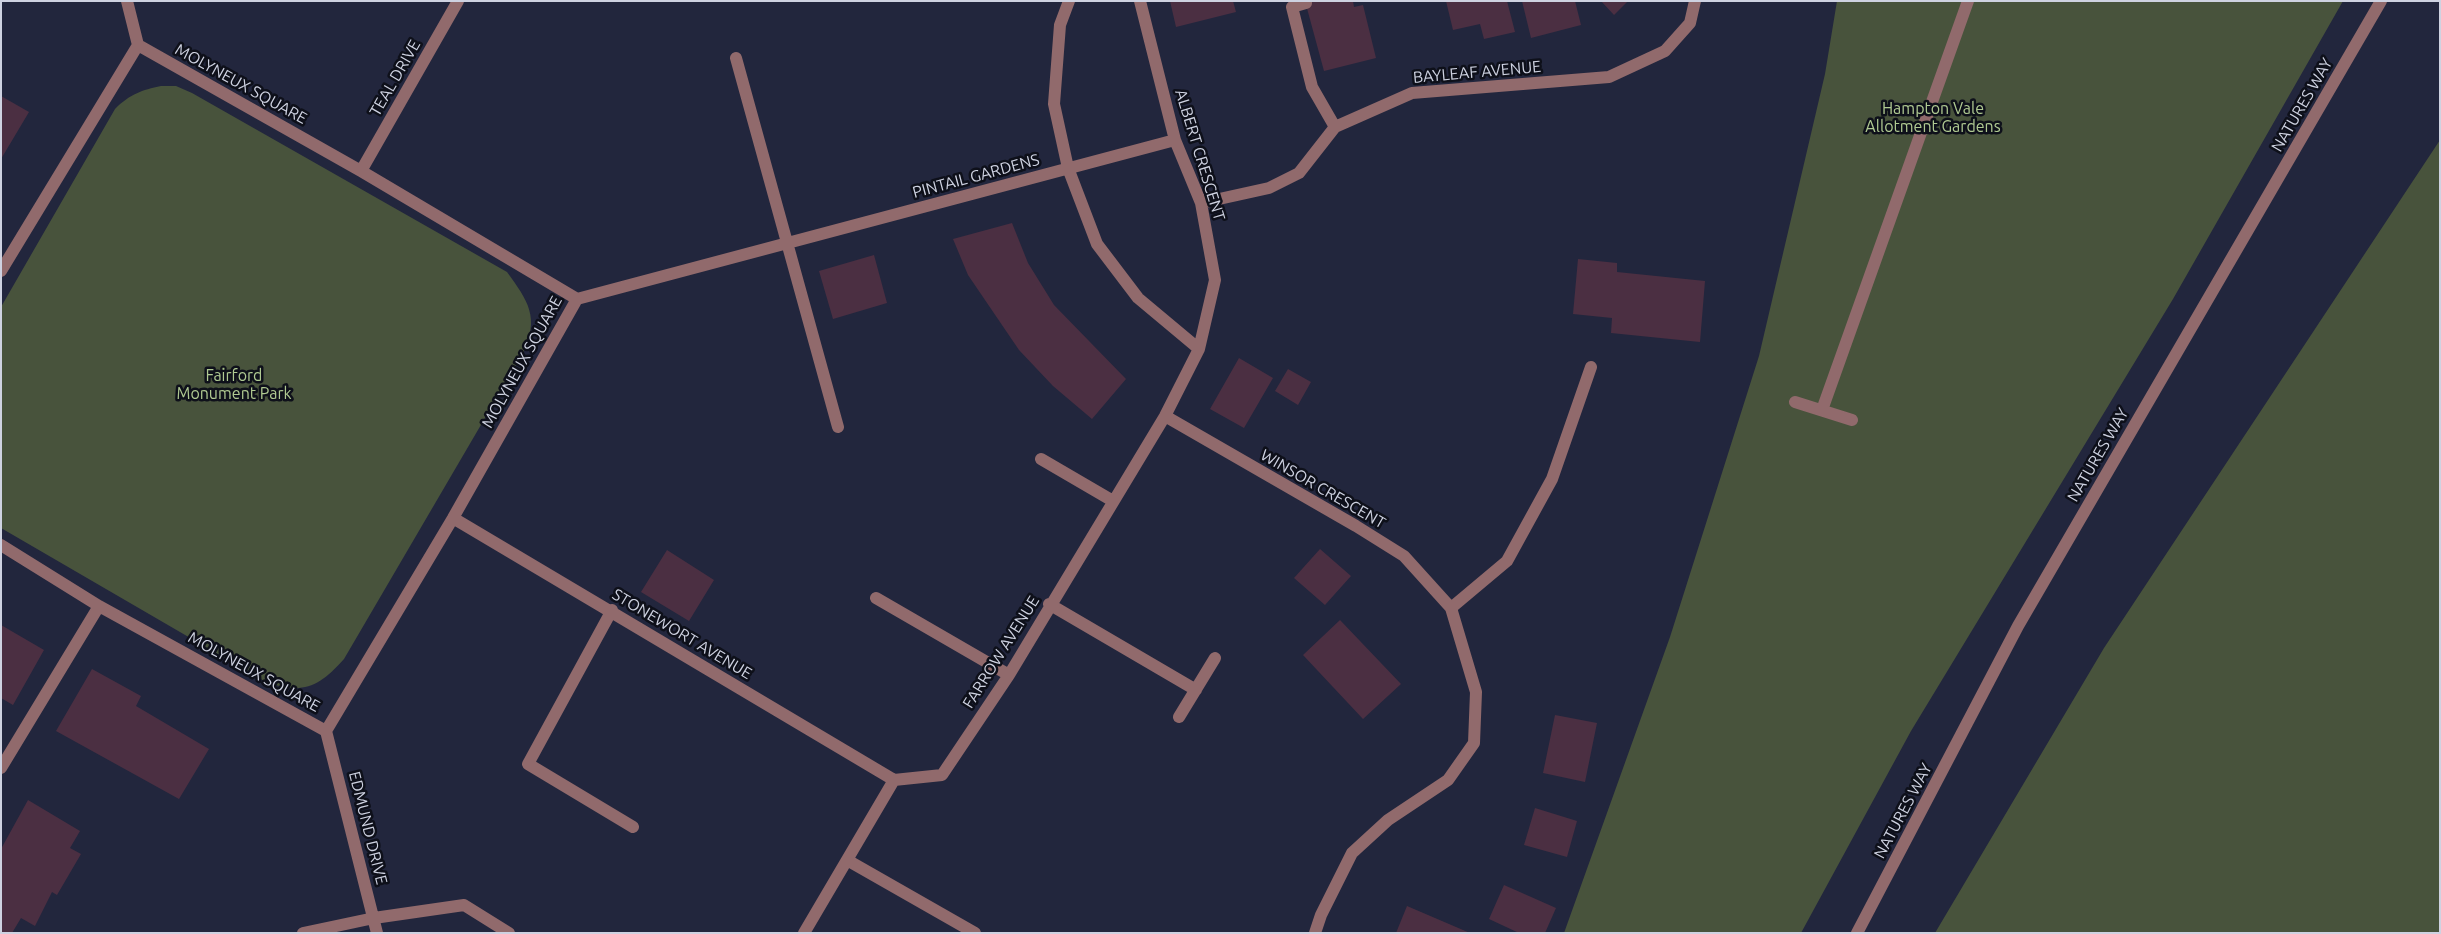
<!DOCTYPE html>
<html>
<head>
<meta charset="utf-8">
<style>
	body { margin:0 }
	#map { position:relative; width:2441px; height:934px; overflow:hidden; background:#22263d; font-family:Ubuntu,sans-serif }
	canvas { display:block }
	.frame { position:absolute; inset:0; border:2px solid #ced2e1; pointer-events:none }
</style>
</head>
<body>
<div id="map">
<canvas width="2441" height="934"></canvas>
<div class="frame"></div>
</div>
<script>
const g = document.querySelector('canvas').getContext('2d');
g.lineJoin = 'round';
function fill(path, color) {
  g.fillStyle = color;
  g.fill(path, 'evenodd');
}
function strokePath(path, color, width, dash) {
  g.strokeStyle = color;
  g.lineWidth = width;
  g.lineCap = dash ? 'butt' : 'round';
  g.setLineDash(dash || []);
  g.stroke(path);
}
function write(font, color, halo, rows, align = 'center') {
  g.font = font + ' Ubuntu,sans-serif';
  g.lineWidth = 5;
  g.setLineDash([]);
  g.textBaseline = 'middle';
  g.strokeStyle = halo;
  g.fillStyle = color;
  for (const [text, x, y, turn = 0] of rows) {
    g.save();
    g.translate(x, y);
    g.rotate((+turn || 0) * Math.PI / 180);
    g.textAlign = isNaN(turn) ? turn : align;
    if (halo) g.strokeText(text, 0, 0);
    g.fillText(text, 0, 0);
    g.restore();
  }
}
const green = new Path2D(`
	M 1837,1 L 2343,1 L 2173,299 L 1911,731 L 1801,933 L 1564,933 L 1670,637 L 1759,356 L 1825,74 Z
	M 161,86 L 176,86 L 192,93 L 507,272 C 528,301 540,317 523,353 L 344,659 C 319,687 303,695 266,682 L 1,528 L 1,307 L 115,109 C 130,94 142,90 161,86 Z
	M 2440,140 L 2440,933 L 1935,933 L 2104,648 Z`);
const building = new Path2D(`
	M 1170,1 L 1233,1 L 1236,12 L 1176,27 Z
	M 1305,1 L 1353,1 L 1354,7 L 1363,5 L 1376,58 L 1324,71 Z
	M 1446,1 L 1507,1 L 1515,32 L 1484,39 L 1480,24 L 1453,30 Z
	M 1522,1 L 1575,1 L 1581,25 L 1531,38 Z
	M 1601,1 L 1628,1 L 1614,15 Z
	M 1,96 L 29,112 L 1,159 Z
	M 1012,223 L 1028,263 L 1054,305 L 1126,379 L 1092,419 L 1053,386 L 1019,350 L 968,275 L 953,239 Z
	M 874,255 L 887,303 L 833,319 L 819,271 Z
	M 1578,259 L 1617,263 L 1617,272 L 1705,281 L 1700,342 L 1611,333 L 1612,318 L 1573,314 Z
	M 1239,358 L 1273,378 L 1244,428 L 1210,409 Z
	M 1288,369 L 1311,382 L 1298,405 L 1275,391 Z
	M 1320,549 L 1351,576 L 1325,605 L 1294,578 Z
	M 667,550 L 714,580 L 689,621 L 641,592 Z
	M 1340,620 L 1401,684 L 1363,719 L 1303,655 Z
	M 1,625 L 44,650 L 13,705 L 1,698 Z
	M 92,669 L 141,696 L 136,706 L 209,749 L 179,799 L 56,731 Z
	M 1555,715 L 1597,723 L 1585,782 L 1543,773 Z
	M 28,800 L 80,831 L 70,848 L 81,854 L 57,895 L 52,892 L 35,926 L 21,918 L 12,933 L 1,933 L 1,849 Z
	M 1535,808 L 1577,821 L 1567,857 L 1524,845 Z
	M 1504,885 L 1556,908 L 1545,933 L 1519,933 L 1489,919 Z
	M 1407,906 L 1470,933 L 1396,933 Z`);
const minor = new Path2D(`
	M 127,1 L 138,45
	M 1069,1 L 1060,25 L 1054,104 L 1068,168 L 1097,244 L 1138,298 L 1199,349
	M 1306,3 L 1292,7 L 1312,87 L 1335,127
	M 736,58 L 838,427
	M 361,171 L 458,1
	M 1201,203 L 1269,188 L 1299,173 L 1335,127 L 1412,93 L 1609,77 L 1665,51 L 1690,23 L 1695,1
	M 1,271 L 138,45 L 361,171 L 577,299 L 453,518 L 326,731 L 99,606 L 1,545
	M 577,299 L 1175,140
	M 1795,402 L 1852,420
	M 1822,410 L 1968,1
	M 1165,416 L 1356,526 L 1404,556 L 1451,608 L 1476,692 L 1474,743 L 1448,780 L 1388,820 L 1352,853 L 1321,915 L 1315,933
	M 1041,459 L 1113,501
	M 453,518 L 894,780
	M 876,598 L 1009,675
	M 1049,604 L 1196,690
	M 1451,608 L 1507,561 L 1552,479 L 1591,367
	M 612,610 L 528,764 L 633,827
	M 1179,717 L 1215,658
	M 326,731 L 377,933
	M 1,768 L 99,606
	M 847,860 L 975,933
	M 303,933 L 374,918 L 464,905 L 509,933
	M 804,933 L 894,780 L 942,775 L 1009,675 L 1165,416 L 1199,349 L 1215,280 L 1201,203 L 1175,140 L 1140,1
	M 1857,933 L 2018,626 L 2381,1`);
const streetNames = [
	["BAYLEAF AVENUE",1477,72,-5],
	["TEAL DRIVE",395,78,-60],
	["MOLYNEUX SQUARE",241,84,29],
	["NATURES WAY",2302,105,-60],
	["ALBERT CRESCENT",1200,155,73],
	["PINTAIL GARDENS",976,176,-15],
	["MOLYNEUX SQUARE",522,362,-61],
	["NATURES WAY",2098,455,-60],
	["WINSOR CRESCENT",1323,489,30],
	["STONEWORT AVENUE",682,634,31],
	["FARROW AVENUE",1001,652,-58],
	["MOLYNEUX SQUARE",254,672,29],
	["NATURES WAY",1903,811,-62],
	["EDMUND DRIVE",368,828,76]
];
const parkNames = [
	["Hampton Vale",1933,109],
	["Allotment Gardens",1933,127],
	["Fairford",234,376],
	["Monument Park",234,394]
];
fill(green, '#48533c');
fill(building, '#4b2f42');
strokePath(minor, '#916a6c', 12);
write('16px', '#ced2e1', '#0e101a', streetNames);
write('16px', '#b0ca92', '#0e101a', parkNames);
</script>
</body>
</html>
